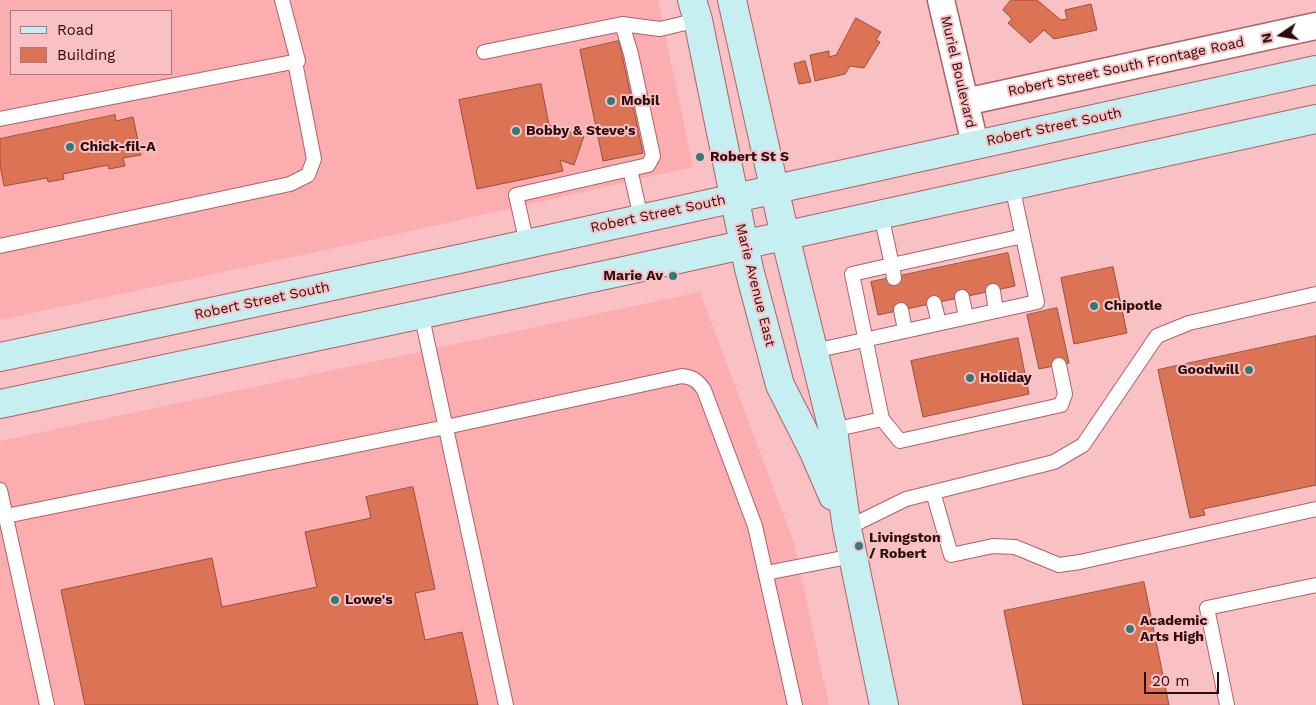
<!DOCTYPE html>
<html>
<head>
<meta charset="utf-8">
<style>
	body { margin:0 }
	#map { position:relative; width:1316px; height:705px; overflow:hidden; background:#f9c1c3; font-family:"Work Sans",sans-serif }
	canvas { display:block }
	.legend { position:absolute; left:10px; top:10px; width:162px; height:65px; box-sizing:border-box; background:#f9c1c3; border:1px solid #a7797b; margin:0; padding:6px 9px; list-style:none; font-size:15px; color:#2c0c0f }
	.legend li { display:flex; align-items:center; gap:10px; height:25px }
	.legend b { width:25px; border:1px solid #a7797b }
	.north { position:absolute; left:1256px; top:10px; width:50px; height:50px; -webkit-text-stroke:4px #f9c1c3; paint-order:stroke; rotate:258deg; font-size:14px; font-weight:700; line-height:20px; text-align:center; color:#2c0c0f }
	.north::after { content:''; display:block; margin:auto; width:18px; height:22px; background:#2c0c0f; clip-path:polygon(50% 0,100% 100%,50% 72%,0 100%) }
	.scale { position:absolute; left:1144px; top:672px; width:75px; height:22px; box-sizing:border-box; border:2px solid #2c0c0f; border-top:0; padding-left:6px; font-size:15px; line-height:18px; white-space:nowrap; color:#2c0c0f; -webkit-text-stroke:4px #f9c1c3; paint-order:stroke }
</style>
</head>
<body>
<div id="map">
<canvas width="1316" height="705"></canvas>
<ul class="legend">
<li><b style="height:6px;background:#c5eff0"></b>Road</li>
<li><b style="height:14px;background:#dc7355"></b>Building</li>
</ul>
<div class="north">N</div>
<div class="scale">20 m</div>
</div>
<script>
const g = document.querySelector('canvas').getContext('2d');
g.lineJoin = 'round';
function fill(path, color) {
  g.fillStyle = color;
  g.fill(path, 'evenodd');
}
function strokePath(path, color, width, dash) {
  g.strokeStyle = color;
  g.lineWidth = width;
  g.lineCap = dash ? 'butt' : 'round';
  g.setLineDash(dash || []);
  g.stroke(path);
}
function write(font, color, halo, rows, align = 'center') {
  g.font = font + ' "Work Sans",sans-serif';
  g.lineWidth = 4;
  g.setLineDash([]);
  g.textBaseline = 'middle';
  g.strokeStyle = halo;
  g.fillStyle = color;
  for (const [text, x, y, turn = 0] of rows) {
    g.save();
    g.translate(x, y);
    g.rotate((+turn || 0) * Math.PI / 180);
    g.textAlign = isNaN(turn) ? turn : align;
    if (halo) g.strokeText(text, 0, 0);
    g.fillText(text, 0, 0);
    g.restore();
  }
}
const built = new Path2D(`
	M 0,0 L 658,0 L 693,167 L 367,241 L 0,320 ZM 11,11 L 171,11 L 171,74 L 11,74 Z
	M 700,292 L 794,543 L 829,705 L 0,705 L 0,441 Z`);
const building = new Path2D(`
	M 1011,0 L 1037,0 L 1061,20 L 1067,19 L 1065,10 L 1091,4 L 1097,30 L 1054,39 L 1044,30 L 1030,43 L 1008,23 L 1012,19 L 1003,10 Z
	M 856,18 L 881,32 L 876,40 L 880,42 L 864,68 L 850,66 L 845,74 L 815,81 L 810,55 L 829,51 L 829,57 L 836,55 Z
	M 619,41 L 643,153 L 603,161 L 580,50 Z
	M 805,61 L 811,82 L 799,84 L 794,64 Z
	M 541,84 L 549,125 L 584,136 L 574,165 L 560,160 L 563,171 L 477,189 L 459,100 Z
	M 115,115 L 116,121 L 133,117 L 141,155 L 123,158 L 125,166 L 109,169 L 108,165 L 63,174 L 64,179 L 48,182 L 47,178 L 4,186 L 0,165 L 0,139 Z
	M 1008,253 L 1015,286 L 878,315 L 871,282 Z
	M 1113,267 L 1127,333 L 1074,344 L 1061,278 Z
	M 1057,308 L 1069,363 L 1039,369 L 1027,315 Z
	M 1316,336 L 1316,485 L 1203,509 L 1205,515 L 1190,518 L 1158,370 Z
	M 1018,338 L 1029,394 L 923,417 L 911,361 Z
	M 413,487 L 435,589 L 415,593 L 425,640 L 462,632 L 478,705 L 85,705 L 61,590 L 212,558 L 222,607 L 317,587 L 305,532 L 371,518 L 366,497 Z
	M 1144,582 L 1169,705 L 1023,705 L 1004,611 Z`);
const lane = new Path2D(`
	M 622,24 L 631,54 L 653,156 L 648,165 L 630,169 L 641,218
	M 484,52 L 622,24 L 660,29 L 698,20
	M 0,119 L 298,61 L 282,0
	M 527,244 L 516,195 L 630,169
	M 0,246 L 290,184 L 308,175 L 314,159 L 295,62
	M 894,278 L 892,265 L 1023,236
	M 993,291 L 996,311
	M 962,297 L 966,317
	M 934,303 L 939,323
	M 901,310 L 905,330
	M 421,313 L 506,705
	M 814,351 L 1037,302 L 1012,186
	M 882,419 L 900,441 L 1061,405 L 1065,394 L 1059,365
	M 833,430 L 882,419 L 852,274 L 892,265 L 881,215
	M 0,490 L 47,705
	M 933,492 L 951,555 L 993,546 L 1015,547 L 1059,565 L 1080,562 L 1316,509
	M 6,516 L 446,427 L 682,376 C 693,377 698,381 704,390 L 755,526 L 795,705
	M 847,528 L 906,499 L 1054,462 L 1083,445 L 1157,336 L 1189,323 L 1316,294
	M 766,573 L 853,556
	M 1227,705 L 1207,608 L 1316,585`);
const street = new Path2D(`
	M 941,0 L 975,144
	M 965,102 L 1316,26`);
const secondary = new Path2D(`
	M 692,0 L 698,20 L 749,269 L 780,385 L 813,450 L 833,496
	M 732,0 L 785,236 L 833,430 L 847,528 L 884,705
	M 0,357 L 459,259 L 1316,70
	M 0,404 L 624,271 L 1316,119`);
const markers = [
	[611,101,5,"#307a7b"],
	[516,131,5,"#307a7b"],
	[70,147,5,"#307a7b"],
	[700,157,5,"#307a7b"],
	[673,276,5,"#307a7b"],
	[1094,306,5,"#307a7b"],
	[1249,370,5,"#307a7b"],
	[970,378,5,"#307a7b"],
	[859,546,5,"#307a7b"],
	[335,600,5,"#307a7b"],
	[1130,629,5,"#307a7b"]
];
const streetNames = [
	["Robert Street South Frontage Road",1126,67,-12],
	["Muriel Boulevard",958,72,77],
	["Robert Street South",1054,127,-12],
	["Robert Street South",658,214,-12],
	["Marie Avenue East",755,285,76],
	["Robert Street South",262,301,-12]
];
const poiNames = [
	["Mobil",621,101],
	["Bobby & Steve's",526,131],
	["Chick-fil-A",80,147],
	["Robert St S",710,157],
	["Marie Av",663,276,"right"],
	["Chipotle",1104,306],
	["Goodwill",1239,370,"right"],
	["Holiday",980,378],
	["Livingston",869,538],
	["/ Robert",869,554],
	["Lowe's",345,600],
	["Academic",1140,621],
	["Arts High",1140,637]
];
fill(built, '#fcadb0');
fill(building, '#dc7355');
strokePath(building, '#9a4f39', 1);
strokePath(lane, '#b25f65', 16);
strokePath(street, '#b25f65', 29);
strokePath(secondary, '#b25f65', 30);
strokePath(lane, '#fff', 14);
strokePath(street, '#fff', 26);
strokePath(secondary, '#c5eff0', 28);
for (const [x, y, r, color] of markers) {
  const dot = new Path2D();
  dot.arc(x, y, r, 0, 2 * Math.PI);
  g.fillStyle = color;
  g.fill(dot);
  strokePath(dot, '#f9c1c3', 2);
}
write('14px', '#2c0c0f', '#f9c1c3', streetNames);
write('bold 14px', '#2c0c0f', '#f9c1c3', poiNames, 'left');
</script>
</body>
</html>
